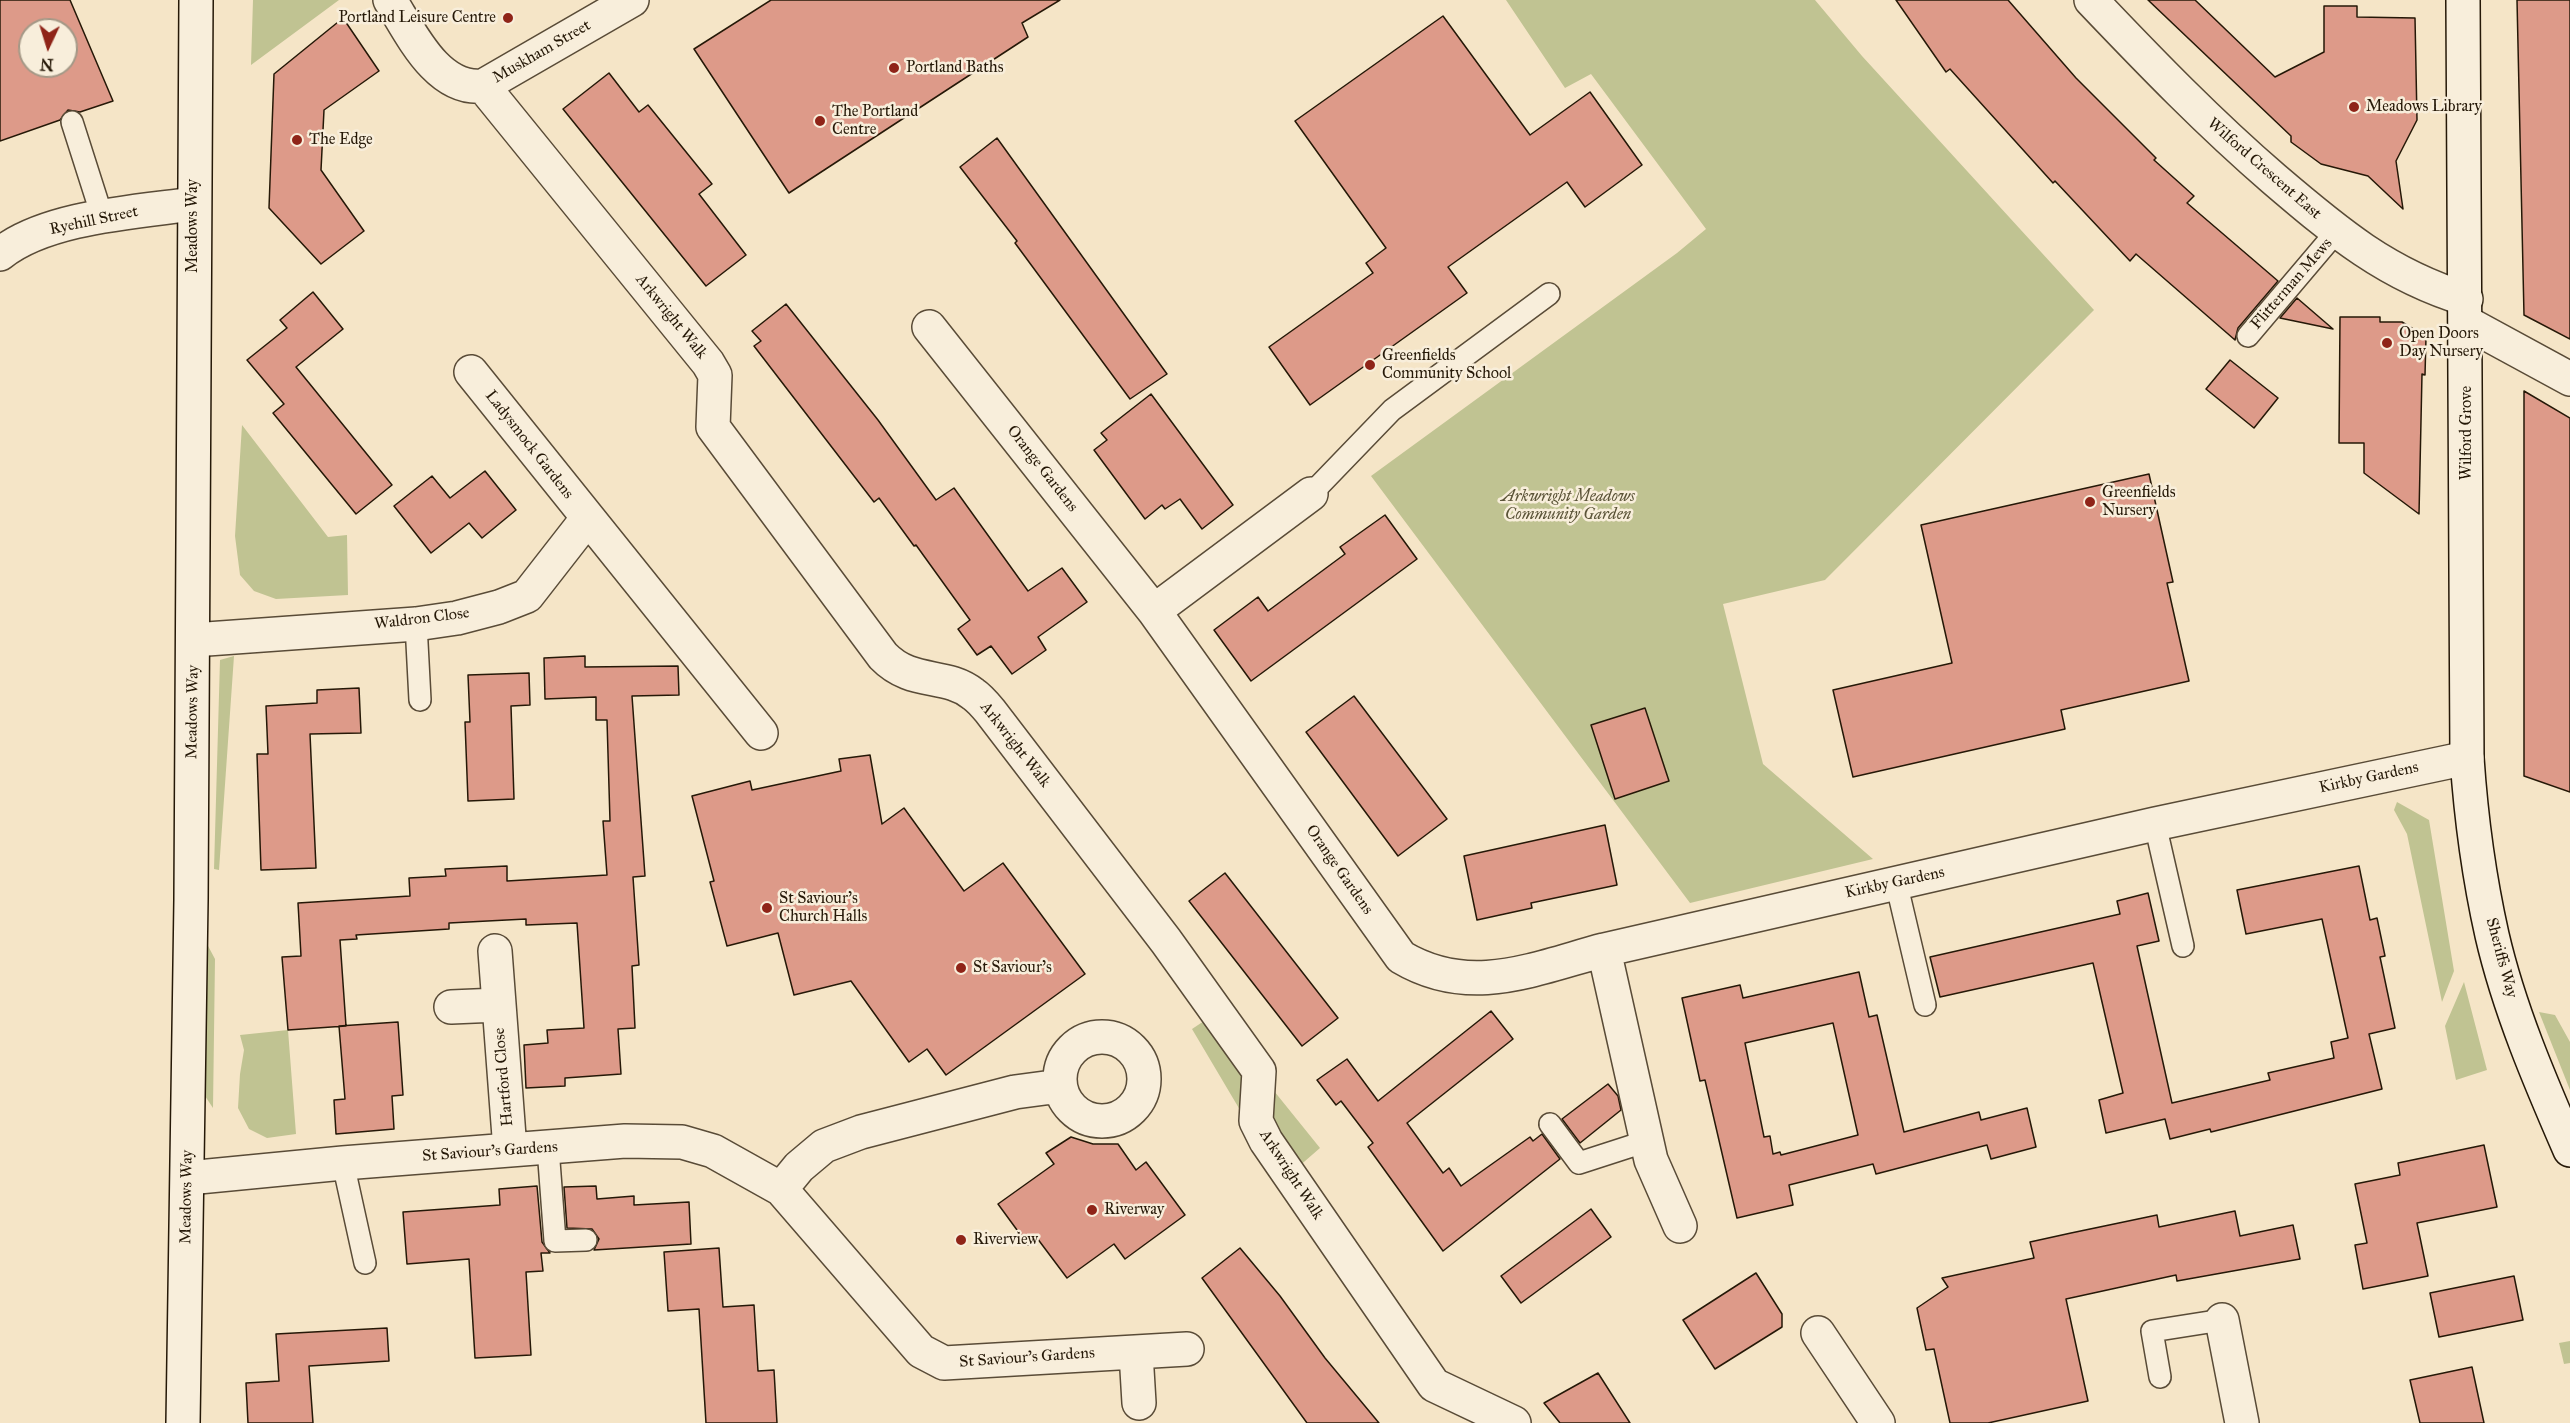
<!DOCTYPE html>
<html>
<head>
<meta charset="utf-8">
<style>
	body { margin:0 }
	#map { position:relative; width:2570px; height:1423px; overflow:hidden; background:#f5e5c7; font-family:"IM FELL Great Primer",serif }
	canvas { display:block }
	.north { position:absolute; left:18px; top:18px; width:60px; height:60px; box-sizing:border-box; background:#f8eedb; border:2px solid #a49886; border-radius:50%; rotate:184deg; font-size:16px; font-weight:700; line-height:24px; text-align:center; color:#251807 }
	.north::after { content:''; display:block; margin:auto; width:21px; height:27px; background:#8f2418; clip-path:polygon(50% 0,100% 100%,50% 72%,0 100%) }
</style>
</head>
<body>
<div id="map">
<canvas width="2570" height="1423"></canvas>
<div class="north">N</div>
</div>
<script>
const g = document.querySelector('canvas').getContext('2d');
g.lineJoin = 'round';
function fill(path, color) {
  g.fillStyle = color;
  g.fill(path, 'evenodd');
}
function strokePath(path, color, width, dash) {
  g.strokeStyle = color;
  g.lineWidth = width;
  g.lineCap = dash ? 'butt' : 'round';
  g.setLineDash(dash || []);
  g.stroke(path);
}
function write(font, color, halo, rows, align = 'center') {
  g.font = font + ' "IM FELL Great Primer",serif';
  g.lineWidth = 5;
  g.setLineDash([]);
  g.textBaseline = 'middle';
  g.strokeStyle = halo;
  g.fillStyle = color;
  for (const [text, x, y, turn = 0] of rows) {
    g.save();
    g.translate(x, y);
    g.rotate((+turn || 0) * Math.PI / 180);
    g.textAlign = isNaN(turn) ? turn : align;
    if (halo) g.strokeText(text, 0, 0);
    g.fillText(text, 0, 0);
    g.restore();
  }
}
const green = new Path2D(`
	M 253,0 L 339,0 L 251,65 Z
	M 1506,0 L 1815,0 L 1862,56 L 2094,310 L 1825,580 L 1723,604 L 1763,764 L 1873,859 L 1690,903 L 1371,476 L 1677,253 L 1706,229 L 1591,74 L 1565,88 Z
	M 242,425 L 328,537 L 347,535 L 348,595 L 276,599 L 254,591 L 240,575 L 235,536 Z
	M 234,656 L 219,870 L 214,869 L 220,660 Z
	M 2397,802 L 2429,820 L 2454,971 L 2442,1002 L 2407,834 L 2394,810 Z
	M 199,929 L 215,959 L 213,1108 L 195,1081 Z
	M 2464,982 L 2487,1070 L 2456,1080 L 2445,1026 Z
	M 2539,1012 L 2555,1015 L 2570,1042 L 2570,1090 Z
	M 1207,1019 L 1246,1074 L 1240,1110 L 1192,1029 Z
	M 288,1030 L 296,1134 L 267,1138 L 249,1129 L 238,1108 L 240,1074 L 244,1050 L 240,1035 Z
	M 1270,1086 L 1320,1148 L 1297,1168 L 1264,1116 Z
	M 2570,1341 L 2570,1363 L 2564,1364 L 2559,1343 Z`);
const building = new Path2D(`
	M 0,0 L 70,0 L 113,101 L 80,112 L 68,110 L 60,120 L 0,141 ZM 30,30 L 66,30 L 66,66 L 30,66 Z
	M 771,0 L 1060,0 L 1022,23 L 1028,37 L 789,193 L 694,49 Z
	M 1896,0 L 2008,0 L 2076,78 L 2156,158 L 2154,160 L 2194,196 L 2187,203 L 2278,281 L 2238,328 L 2235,340 L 2136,254 L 2130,261 L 2055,181 L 2053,183 L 1950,69 L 1946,72 Z
	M 2148,0 L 2195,0 L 2275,77 L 2324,52 L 2324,6 L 2357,6 L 2357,17 L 2415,18 L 2417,120 L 2396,161 L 2403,209 L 2368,176 L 2321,164 L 2291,142 L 2291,136 Z
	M 2517,0 L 2570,0 L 2570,339 L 2524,315 Z
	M 1443,16 L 1530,135 L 1590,92 L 1642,165 L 1585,207 L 1567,182 L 1448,267 L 1467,293 L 1310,405 L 1269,347 L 1373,273 L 1366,263 L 1386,248 L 1295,121 Z
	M 343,18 L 379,71 L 324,110 L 321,170 L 364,231 L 321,264 L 269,208 L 274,74 Z
	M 609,73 L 639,112 L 648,105 L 712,184 L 699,194 L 746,255 L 706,286 L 563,109 Z
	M 997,138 L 1167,374 L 1130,399 L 1015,243 L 1017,241 L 960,167 Z
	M 313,292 L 343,329 L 296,367 L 392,485 L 356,514 L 273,413 L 284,404 L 247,360 L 287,328 L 280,320 Z
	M 2297,298 L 2333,329 L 2280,318 Z
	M 786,304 L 878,420 L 936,500 L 954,488 L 1028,591 L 1062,568 L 1087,602 L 1038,637 L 1046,650 L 1012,674 L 991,646 L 977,655 L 958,629 L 970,620 L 916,545 L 914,546 L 879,498 L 874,502 L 754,346 L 761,341 L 752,331 Z
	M 2340,317 L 2380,317 L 2380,322 L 2402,322 L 2426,337 L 2425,375 L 2422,374 L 2419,514 L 2364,473 L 2364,443 L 2339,443 Z
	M 2230,360 L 2278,398 L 2254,428 L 2206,389 Z
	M 2524,391 L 2570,418 L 2570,792 L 2524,776 Z
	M 1151,394 L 1233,505 L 1202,529 L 1180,499 L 1165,509 L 1162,505 L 1145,519 L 1094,450 L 1107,440 L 1101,433 Z
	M 485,471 L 516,510 L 482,538 L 469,523 L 431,553 L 394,506 L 432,476 L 450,498 Z
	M 2149,474 L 2173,582 L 2167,583 L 2189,681 L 2061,710 L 2065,729 L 1853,777 L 1833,690 L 1952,663 L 1921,525 Z
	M 1385,515 L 1417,559 L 1251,681 L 1214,630 L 1258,597 L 1268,611 L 1345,554 L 1340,547 Z
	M 585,656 L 585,667 L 678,666 L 679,695 L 632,696 L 645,876 L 633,877 L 639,965 L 632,966 L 635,1028 L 618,1029 L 621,1074 L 565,1078 L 565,1086 L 526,1088 L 524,1045 L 548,1043 L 547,1030 L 584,1028 L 577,923 L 526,925 L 526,919 L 449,923 L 449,929 L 356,935 L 357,939 L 340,940 L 346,1026 L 288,1030 L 282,957 L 301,956 L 298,903 L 410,896 L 409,878 L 446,876 L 445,869 L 507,866 L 507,881 L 607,875 L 603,821 L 610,821 L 607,720 L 596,720 L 596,697 L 545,699 L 544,658 Z
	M 529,673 L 530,705 L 511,706 L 514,799 L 468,801 L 465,722 L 470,722 L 468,675 Z
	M 359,688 L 361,733 L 310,734 L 316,868 L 261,870 L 257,754 L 268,754 L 266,706 L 317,703 L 317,690 Z
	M 1354,696 L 1447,819 L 1398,856 L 1306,732 Z
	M 1645,708 L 1669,781 L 1615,799 L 1591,725 Z
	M 870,755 L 882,824 L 904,808 L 964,891 L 1003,863 L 1085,974 L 946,1075 L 927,1049 L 909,1062 L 851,981 L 794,995 L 778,933 L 727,946 L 710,882 L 714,881 L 692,796 L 750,781 L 752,790 L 841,771 L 839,759 Z
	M 1605,825 L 1617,885 L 1531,903 L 1532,908 L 1477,920 L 1464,856 Z
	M 2359,866 L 2370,920 L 2377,918 L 2385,956 L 2380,957 L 2395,1028 L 2369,1034 L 2382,1089 L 2211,1132 L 2210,1129 L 2170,1139 L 2165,1119 L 2106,1133 L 2099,1100 L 2123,1093 L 2093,963 L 1940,997 L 1930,957 L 2120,914 L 2117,901 L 2148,893 L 2159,941 L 2137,946 L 2172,1103 L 2270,1080 L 2268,1073 L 2334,1058 L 2331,1042 L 2348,1038 L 2322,919 L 2246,934 L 2237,890 Z
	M 1225,873 L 1338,1018 L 1302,1046 L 1189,901 Z
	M 1859,972 L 1869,1017 L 1877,1015 L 1904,1132 L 1979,1112 L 1981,1120 L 2027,1108 L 2036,1147 L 1991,1159 L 1987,1145 L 1876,1174 L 1873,1164 L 1789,1185 L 1793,1205 L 1737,1218 L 1705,1080 L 1700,1081 L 1682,998 L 1740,985 L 1743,998 ZM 1833,1023 L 1858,1135 L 1781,1155 L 1780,1152 L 1773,1154 L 1770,1136 L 1764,1137 L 1745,1043 Z
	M 1491,1011 L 1513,1039 L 1407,1123 L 1443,1173 L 1449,1168 L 1461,1186 L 1530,1137 L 1533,1141 L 1542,1134 L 1560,1159 L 1443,1251 L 1368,1147 L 1373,1143 L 1341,1101 L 1336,1105 L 1317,1080 L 1347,1059 L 1378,1101 Z
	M 398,1022 L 403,1095 L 392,1096 L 394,1129 L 336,1134 L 334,1100 L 345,1099 L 339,1026 Z
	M 1608,1084 L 1618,1096 L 1621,1110 L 1580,1143 L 1562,1119 Z
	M 1071,1137 L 1093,1144 L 1118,1144 L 1136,1170 L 1146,1162 L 1185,1215 L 1125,1259 L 1114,1244 L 1067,1278 L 1037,1238 L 1028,1245 L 998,1204 L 1054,1164 L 1046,1153 Z
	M 2484,1145 L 2497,1207 L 2417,1223 L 2428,1276 L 2363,1289 L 2355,1245 L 2367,1243 L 2355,1184 L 2400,1175 L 2398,1163 Z
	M 537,1186 L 542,1242 L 550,1253 L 541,1253 L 543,1271 L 526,1272 L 531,1355 L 475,1358 L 469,1259 L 407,1264 L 403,1212 L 500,1205 L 499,1189 Z
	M 596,1186 L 597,1199 L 634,1196 L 634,1205 L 689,1202 L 691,1244 L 594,1250 L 599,1239 L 592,1229 L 567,1228 L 564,1187 Z
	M 1591,1209 L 1611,1237 L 1521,1303 L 1501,1276 Z
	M 2235,1211 L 2240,1236 L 2293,1225 L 2300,1259 L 2177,1281 L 2176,1275 L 2066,1299 L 2088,1401 L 1988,1423 L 1950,1423 L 1934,1349 L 1926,1350 L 1917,1308 L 1948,1287 L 1942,1278 L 2034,1258 L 2030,1242 L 2071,1233 L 2157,1215 L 2159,1227 Z
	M 719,1248 L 723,1307 L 754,1305 L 758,1371 L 774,1370 L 777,1423 L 706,1423 L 699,1309 L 668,1311 L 664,1252 Z
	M 1240,1248 L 1280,1296 L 1325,1358 L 1379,1423 L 1307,1423 L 1202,1278 Z
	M 1756,1273 L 1782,1314 L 1782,1327 L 1715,1369 L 1683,1320 Z
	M 2514,1276 L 2523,1320 L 2439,1337 L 2430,1293 Z
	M 387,1328 L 389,1361 L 309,1366 L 313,1423 L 248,1423 L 246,1383 L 279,1381 L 276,1334 Z
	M 2472,1367 L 2484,1423 L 2420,1423 L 2410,1380 Z
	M 1598,1373 L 1630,1423 L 1560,1423 L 1544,1403 Z`);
const lane = new Path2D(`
	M 72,122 L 102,216
	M 2248,336 L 2337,231
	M 1311,494 L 1392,410 L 1549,294
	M 416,624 L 420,700
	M 2155,824 L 2183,946
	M 1896,882 L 1925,1005
	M 1550,1124 L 1579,1163 L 1647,1141
	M 548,1148 L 555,1241 L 586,1240
	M 343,1163 L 365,1263
	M 2160,1377 L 2152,1331 L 2222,1320`);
const street = new Path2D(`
	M 390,0 C 411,33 437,91 483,86 L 632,0
	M 2091,0 C 2150,62 2209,123 2274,179 C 2336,232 2387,275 2466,299
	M 483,86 L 708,363 L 715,375 L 713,427 L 883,656 C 912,686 945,672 973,694 C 979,698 985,705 990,711 L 1166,941 L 1259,1071 L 1256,1121 L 1266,1141 L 1434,1385 L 1514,1423
	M 0,254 C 46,217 135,212 193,204
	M 2467,323 L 2570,379
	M 929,327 L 1154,611 L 1401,957 C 1470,998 1533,969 1604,950
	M 471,372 L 761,733
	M 1154,611 L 1311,494
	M 193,640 L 416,624 L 457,618 L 499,607 L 527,596 L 587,519
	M 495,951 L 510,1150
	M 451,1007 L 498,1005
	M1060 1079a42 42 0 1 1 84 0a42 42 0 1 1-84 0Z
	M 188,1178 L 343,1163 L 625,1141 L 682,1142 L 713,1151 L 781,1189 L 799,1167 L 824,1146 L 861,1132 L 1015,1092 L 1060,1086
	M 781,1189 L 921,1351 L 944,1363 L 1187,1349
	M 1680,1226 L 1651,1160 L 1604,950 L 2155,824 L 2467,758
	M 2222,1320 L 2242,1423
	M 1818,1333 L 1878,1423
	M 1136,1353 L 1139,1403`);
const secondary = new Path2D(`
	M 2463,0 L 2467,758 C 2471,817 2479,877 2492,935 C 2509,1009 2540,1081 2570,1150
	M 183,1423 L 191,900 L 196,0`);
const markers = [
	[508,18,6,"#8f2418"],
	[894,68,6,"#8f2418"],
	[2354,107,6,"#8f2418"],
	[820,121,6,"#8f2418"],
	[297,140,6,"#8f2418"],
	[2387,343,6,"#8f2418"],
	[1370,365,6,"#8f2418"],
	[2090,502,6,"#8f2418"],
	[767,908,6,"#8f2418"],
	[961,968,6,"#8f2418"],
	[1092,1210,6,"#8f2418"],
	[961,1240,6,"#8f2418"]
];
const poiNames = [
	["Portland Leisure Centre",496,18,"right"],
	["Portland Baths",906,68],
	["Meadows Library",2366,107],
	["The Portland",832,112],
	["Centre",832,130],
	["The Edge",309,140],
	["Open Doors",2399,334],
	["Day Nursery",2399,352],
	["Greenfields",1382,356],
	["Community School",1382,374],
	["Greenfields",2102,493],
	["Nursery",2102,511],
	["St Saviour's",779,899],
	["Church Halls",779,917],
	["St Saviour's",973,968],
	["Riverway",1104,1210],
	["Riverview",973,1240]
];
const streetNames = [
	["Muskham Street",542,52,-30],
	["Wilford Crescent East",2264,169,41],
	["Ryehill Street",94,221,-12],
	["Meadows Way",193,226,-90],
	["Flitterman Mews",2292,284,-49],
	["Arkwright Walk",671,317,51],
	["Wilford Grove",2467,433,-90],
	["Ladysmock Gardens",529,445,52],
	["Orange Gardens",1042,469,52],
	["Waldron Close",422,619,-7],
	["Meadows Way",193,712,-89],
	["Arkwright Walk",1015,745,52],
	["Kirkby Gardens",2369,778,-12],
	["Orange Gardens",1339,870,55],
	["Kirkby Gardens",1895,883,-12],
	["Sheriffs Way",2501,958,75],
	["Hartford Close",504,1077,-95],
	["St Saviour's Gardens",490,1152,-4],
	["Arkwright Walk",1291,1175,57],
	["Meadows Way",187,1197,-89],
	["St Saviour's Gardens",1027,1358,-4]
];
const parkNames = [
	["Arkwright Meadows",1568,497],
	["Community Garden",1568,515]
];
fill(green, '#c0c392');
fill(building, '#dd9a89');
strokePath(building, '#251807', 1.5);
strokePath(lane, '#594b37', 24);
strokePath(street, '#594b37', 36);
strokePath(secondary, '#251807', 36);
strokePath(lane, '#f8eedb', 21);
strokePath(street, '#f8eedb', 33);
strokePath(secondary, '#f8eedb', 33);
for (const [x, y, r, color] of markers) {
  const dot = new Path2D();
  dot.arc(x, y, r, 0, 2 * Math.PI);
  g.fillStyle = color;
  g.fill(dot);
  strokePath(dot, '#f8eedb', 2);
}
write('16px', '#251807', '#f8eedb', poiNames, 'left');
write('16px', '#251807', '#f8eedb', streetNames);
write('italic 16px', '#5b5438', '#f8eedb', parkNames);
</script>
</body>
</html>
